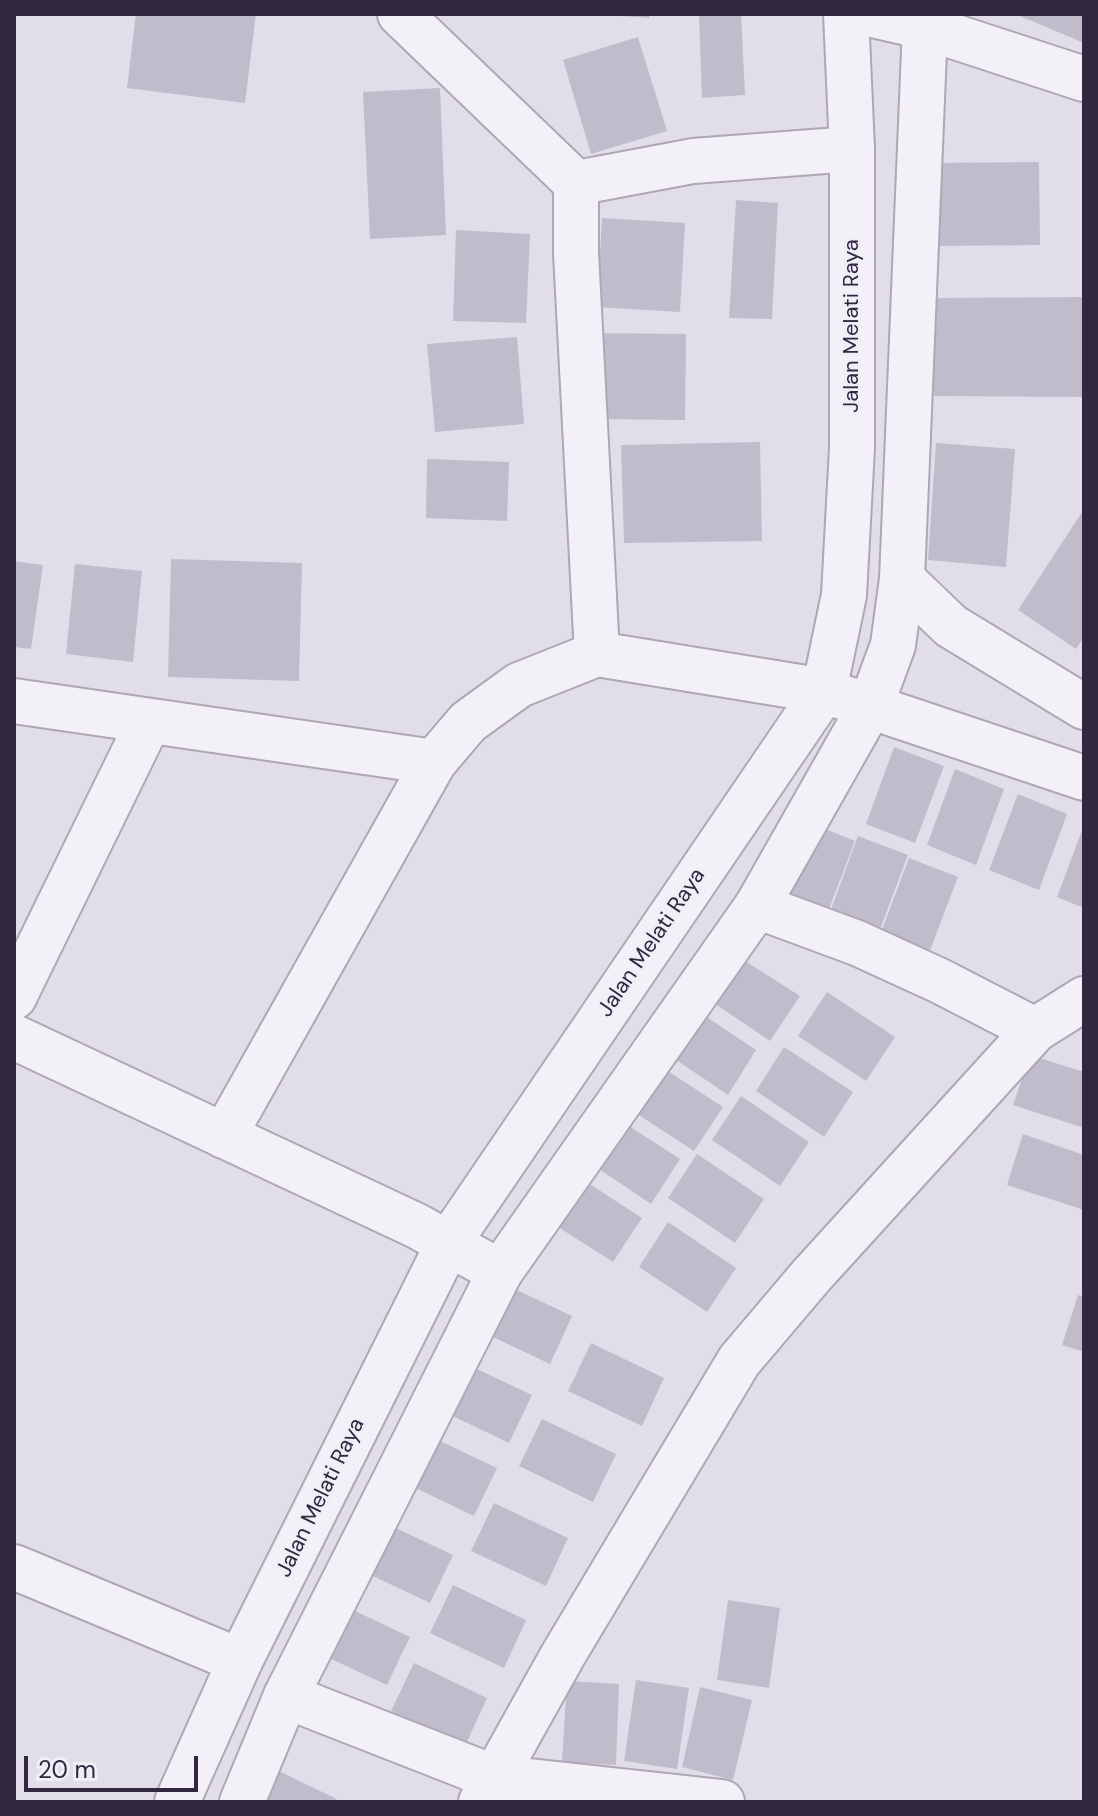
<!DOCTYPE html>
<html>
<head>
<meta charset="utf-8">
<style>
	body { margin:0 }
	#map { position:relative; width:1098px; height:1816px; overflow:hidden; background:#e2dee9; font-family:"DM Sans",sans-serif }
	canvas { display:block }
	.frame { position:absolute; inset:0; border:16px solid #302740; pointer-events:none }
	.scale { position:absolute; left:24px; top:1756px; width:174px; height:36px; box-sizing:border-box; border:4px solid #302740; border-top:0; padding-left:10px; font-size:24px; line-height:28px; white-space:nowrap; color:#302740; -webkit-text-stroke:6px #f0eef6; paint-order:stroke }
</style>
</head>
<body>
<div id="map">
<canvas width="1098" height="1816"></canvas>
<div class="frame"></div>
<div class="scale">20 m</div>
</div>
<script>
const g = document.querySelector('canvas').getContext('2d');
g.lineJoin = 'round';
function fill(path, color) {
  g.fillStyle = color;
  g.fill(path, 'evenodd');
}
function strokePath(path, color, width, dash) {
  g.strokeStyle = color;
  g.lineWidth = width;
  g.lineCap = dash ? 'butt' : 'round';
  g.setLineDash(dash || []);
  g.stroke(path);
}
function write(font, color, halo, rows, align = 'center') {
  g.font = font + ' "DM Sans",sans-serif';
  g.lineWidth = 6;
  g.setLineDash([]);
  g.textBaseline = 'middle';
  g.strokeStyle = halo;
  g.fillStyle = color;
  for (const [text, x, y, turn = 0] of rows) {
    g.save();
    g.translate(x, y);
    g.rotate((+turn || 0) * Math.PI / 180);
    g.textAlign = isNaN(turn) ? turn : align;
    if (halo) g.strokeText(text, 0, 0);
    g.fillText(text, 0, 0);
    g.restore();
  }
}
const building = new Path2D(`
	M 136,14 L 256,14 L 245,103 L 127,88 Z
	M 621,14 L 650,14 L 649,18 L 621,16 Z
	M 699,14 L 741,14 L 745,95 L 702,98 Z
	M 1015,14 L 1084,14 L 1084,43 Z
	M 638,37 L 667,131 L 591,154 L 563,60 Z
	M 440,88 L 446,235 L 370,239 L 363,92 Z
	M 1039,162 L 1040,245 L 936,246 L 935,163 Z
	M 736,200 L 778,203 L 772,319 L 729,318 Z
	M 602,218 L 685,223 L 680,312 L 597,307 Z
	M 456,230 L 530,234 L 526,323 L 453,321 Z
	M 1084,297 L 1084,397 L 934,396 L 934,298 Z
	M 591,333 L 686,334 L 685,420 L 590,419 Z
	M 517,337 L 524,424 L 435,432 L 427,344 Z
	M 760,442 L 762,541 L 624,543 L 621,445 Z
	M 936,443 L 1015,449 L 1006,567 L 928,560 Z
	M 427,459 L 509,462 L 507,521 L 426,518 Z
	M 1084,509 L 1084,637 L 1076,649 L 1018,610 Z
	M 171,559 L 302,563 L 299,681 L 168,677 Z
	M 14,561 L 43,565 L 31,649 L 14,647 Z
	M 75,564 L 142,571 L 133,662 L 66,654 Z
	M 894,747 L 944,766 L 915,843 L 866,824 Z
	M 955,769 L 1004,789 L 976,865 L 927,845 Z
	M 1018,794 L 1067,814 L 1039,890 L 989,870 Z
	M 806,821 L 855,841 L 826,917 L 776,898 Z
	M 1084,825 L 1084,908 L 1057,897 Z
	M 858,836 L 908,855 L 879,932 L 830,912 Z
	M 909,858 L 958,877 L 929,953 L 880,935 Z
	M 731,952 L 800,996 L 770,1041 L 702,995 Z
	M 827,992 L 895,1037 L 866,1081 L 798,1036 Z
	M 689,1005 L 756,1050 L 728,1095 L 660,1049 Z
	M 784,1047 L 853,1092 L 824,1137 L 756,1091 Z
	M 1030,1055 L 1084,1072 L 1084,1128 L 1013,1105 Z
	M 654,1062 L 723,1107 L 694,1151 L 625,1106 Z
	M 741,1096 L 809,1142 L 780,1186 L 712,1140 Z
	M 612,1115 L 680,1159 L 651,1204 L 583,1158 Z
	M 1023,1134 L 1084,1155 L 1084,1210 L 1007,1185 Z
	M 697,1154 L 764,1199 L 735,1243 L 668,1198 Z
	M 573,1173 L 642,1218 L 613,1262 L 544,1218 Z
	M 668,1222 L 736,1268 L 707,1312 L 639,1267 Z
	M 498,1281 L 572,1316 L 550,1364 L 476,1329 Z
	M 1078,1295 L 1084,1297 L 1084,1352 L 1062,1345 Z
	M 591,1343 L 664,1378 L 642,1426 L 568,1391 Z
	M 458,1360 L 532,1395 L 509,1443 L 436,1408 Z
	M 542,1419 L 616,1454 L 593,1502 L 519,1466 Z
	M 423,1433 L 497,1468 L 474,1516 L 401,1481 Z
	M 494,1503 L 568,1538 L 546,1586 L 471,1551 Z
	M 379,1520 L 453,1555 L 430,1603 L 356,1568 Z
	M 453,1585 L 526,1620 L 504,1668 L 430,1633 Z
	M 728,1600 L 780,1608 L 769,1688 L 717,1680 Z
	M 336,1602 L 410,1637 L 387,1685 L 314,1651 Z
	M 414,1663 L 487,1698 L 465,1746 L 391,1711 Z
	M 636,1680 L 689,1688 L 677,1769 L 624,1761 Z
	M 567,1681 L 619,1684 L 616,1765 L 562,1762 Z
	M 700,1687 L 752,1700 L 733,1780 L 682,1767 Z
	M 264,1764 L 337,1799 L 335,1802 L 245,1802 Z`);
const minor = new Path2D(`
	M 400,14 L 576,183 L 576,253 L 597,654
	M 869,14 L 925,27 L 1084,79
	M 576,183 L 693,161 L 852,149
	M 902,579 L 951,626 L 1084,707
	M 14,701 L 434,762 L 468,722 L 519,685 L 597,654 L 824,691 L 1084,778
	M 757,906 L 857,943 L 940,981 L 1035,1030
	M 14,997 L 149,721
	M 14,1037 L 417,1226 L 500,1272
	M 224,1136 L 434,762
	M 14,1567 L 240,1661
	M 286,1696 L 493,1777 L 722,1802
	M 481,1802 L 563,1655 L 739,1361 L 811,1276 L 1035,1030 L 1084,999`);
const tertiary = new Path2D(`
	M 177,1802 L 240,1661 L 449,1242 L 824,691 L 844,595 L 852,448 L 852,149 L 846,14
	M 242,1802 L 286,1696 L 500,1272 L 757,906 L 871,705 L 893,645 L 902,579 L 925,27 L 922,14`);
const streetNames = [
	["Jalan Melati Raya",852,326,-90],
	["Jalan Melati Raya",652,943,-56],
	["Jalan Melati Raya",321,1498,-64]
];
fill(building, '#c1bccc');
strokePath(minor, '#ada7b6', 48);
strokePath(tertiary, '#ada7b6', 48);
strokePath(minor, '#f3f1f7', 44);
strokePath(tertiary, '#f3f1f7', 44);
write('22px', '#302740', '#f0eef6', streetNames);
</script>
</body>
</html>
